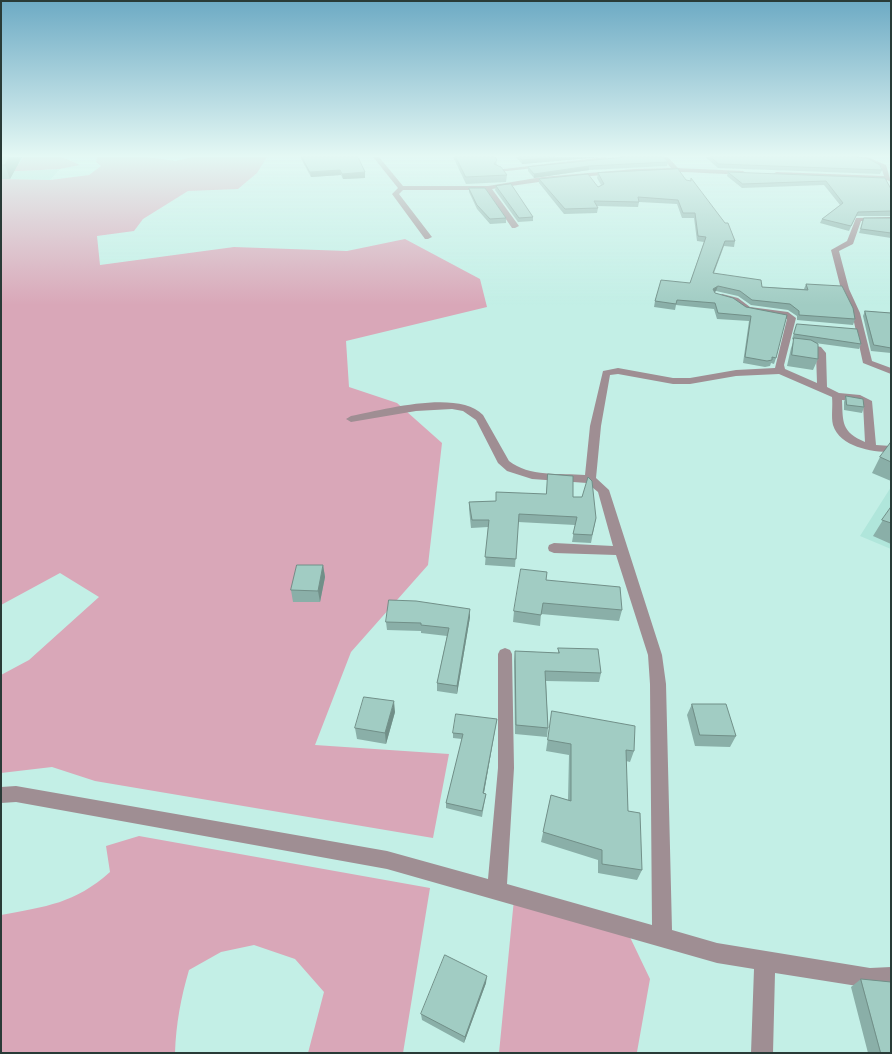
<!DOCTYPE html>
<html>
<head>
<meta charset="utf-8">
<style>
	body { margin:0 }
	#map { position:relative; width:892px; height:1054px; overflow:hidden; background:#c3efe6; font-family:"Public Sans",sans-serif }
	canvas { display:block }
	.frame { position:absolute; inset:0; border:2px solid #293b37; pointer-events:none }
</style>
</head>
<body>
<div id="map">
<canvas width="892" height="1054"></canvas>
<div class="frame"></div>
</div>
<script>
const g = document.querySelector('canvas').getContext('2d');
g.lineJoin = 'round';
function fill(path, color) {
  g.fillStyle = color;
  g.fill(path, 'evenodd');
}
function strokePath(path, color, width, dash) {
  g.strokeStyle = color;
  g.lineWidth = width;
  g.lineCap = dash ? 'butt' : 'round';
  g.setLineDash(dash || []);
  g.stroke(path);
}
const built = new Path2D(`
	M 60,169 L 50,180 L 1,179 L 1,172 Z
	M 891,487 L 891,549 L 860,536 Z`);
const green = new Path2D(`
	M 23,157 L 62,157 L 80,165 L 60,169 L 1,172 L 11,166 L 19,164 Z
	M 97,157 L 147,157 L 176,161 L 193,157 L 267,157 L 257,173 L 238,189 L 188,191 L 143,219 L 134,231 L 97,236 L 100,265 L 234,247 L 347,251 L 405,239 L 480,279 L 487,307 L 346,341 L 349,387 L 397,403 L 442,443 L 428,565 L 351,652 L 315,745 L 449,754 L 433,838 L 95,781 L 52,767 L 1,773 L 1,675 L 29,660 L 99,597 L 60,573 L 1,605 L 1,179 L 50,180 L 89,175 L 101,166 L 96,162 Z
	M 139,836 L 430,888 L 403,1053 L 308,1053 L 324,992 L 295,959 L 254,945 L 221,952 L 189,970 C 181,997 176,1024 175,1053 L 1,1053 L 1,915 C 47,906 74,904 110,872 L 106,846 Z
	M 514,899 L 628,933 L 650,979 L 637,1052 L 499,1053 Z`);
const minor = new Path2D(`
	M 373,157 L 379,157 L 403,186 L 488,186 L 542,177 L 635,169 L 671,168 L 662,157 L 668,157 L 678,168 L 743,171 L 746,173 L 743,175 C 720,174 697,172 674,172 C 613,172 552,179 492,189 L 519,226 L 515,228 L 512,228 L 486,190 L 403,190 L 399,194 L 432,237 L 428,239 L 425,239 L 392,194 L 398,188 Z
	M 605,157 L 607,160 L 498,172 L 495,170 Z
	M 859,157 L 867,157 L 886,165 L 891,182 L 887,180 L 776,176 L 773,174 L 776,172 L 884,176 L 881,167 Z
	M 891,217 L 891,221 L 861,221 L 853,244 L 839,251 L 849,289 L 860,313 L 872,361 L 891,368 L 891,374 L 863,363 L 852,313 L 841,289 L 831,250 L 847,241 L 856,218 Z
	M 722,294 L 738,298 L 750,307 L 788,312 L 796,318 L 784,365 L 785,369 L 817,383 L 816,353 L 798,346 L 803,343 L 821,347 L 826,353 L 827,387 L 839,393 L 860,395 L 872,401 L 876,445 L 891,446 L 891,452 C 871,452 840,447 833,425 C 831,417 833,406 832,397 L 779,374 L 736,376 L 690,384 L 673,384 L 618,374 L 610,375 L 601,426 L 596,478 L 609,490 L 662,655 L 666,684 L 672,930 L 717,943 L 870,968 L 891,967 L 891,987 L 870,988 L 775,973 L 773,1053 L 751,1053 L 754,969 L 717,963 L 387,869 L 16,802 L 1,803 L 1,787 L 16,786 L 387,851 L 488,879 L 498,768 L 498,654 L 500,650 L 505,648 L 510,650 L 512,654 L 514,768 L 507,884 L 652,925 L 650,684 L 648,655 L 616,555 L 554,553 L 549,551 L 548,548 L 549,545 L 554,543 L 613,546 L 598,492 L 587,483 L 532,479 L 507,471 L 498,463 L 476,420 L 463,411 L 452,409 L 416,411 L 351,422 L 346,419 L 351,416 C 383,410 458,389 483,415 L 509,461 C 529,477 560,473 585,475 L 590,426 L 603,371 L 618,368 L 673,378 L 690,378 L 736,370 L 775,368 L 787,319 L 745,311 L 732,302 L 719,299 L 718,297 ZM 842,400 L 857,401 L 863,404 L 865,442 C 841,432 843,422 842,400 Z`);
const wall = new Path2D(`
	M 1,157 L 22,157 L 10,179 L 1,179 Z
	M 301,157 L 358,157 L 365,172 L 365,178 L 343,179 L 341,175 L 311,177 L 301,159 Z
	M 453,157 L 495,157 L 497,165 L 507,175 L 506,182 L 466,184 Z
	M 516,157 L 601,157 L 522,164 Z
	M 705,157 L 853,157 L 882,170 L 880,174 L 718,168 Z
	M 668,162 L 667,166 L 589,170 L 534,178 L 528,171 L 528,167 Z
	M 728,172 L 885,178 L 891,189 L 891,216 L 856,216 L 849,231 L 820,223 L 822,219 L 840,205 L 824,185 L 742,188 L 727,176 Z
	M 598,173 L 686,180 L 690,181 L 691,178 L 735,241 L 734,247 L 724,246 L 714,273 L 762,287 L 804,289 L 806,284 L 855,319 L 853,325 L 797,320 L 797,316 L 788,310 L 751,305 L 738,296 L 716,291 L 715,292 L 715,293 L 746,307 L 776,358 L 774,364 L 771,363 L 770,366 L 765,367 L 743,363 L 749,321 L 717,319 L 714,309 L 676,305 L 675,310 L 654,307 L 655,301 L 690,283 L 704,242 L 697,241 L 694,218 L 682,218 L 677,204 L 639,202 L 638,207 L 596,206 L 598,208 L 597,213 L 564,214 L 539,183 L 539,179 L 598,187 L 601,185 L 597,178 Z
	M 496,186 L 533,217 L 533,221 L 518,222 L 495,190 Z
	M 469,188 L 506,218 L 506,223 L 490,224 L 477,209 L 469,192 Z
	M 864,218 L 891,218 L 891,238 L 859,233 Z
	M 865,311 L 891,313 L 891,353 L 871,351 L 863,316 Z
	M 797,324 L 861,344 L 859,349 L 815,343 L 818,359 L 813,370 L 787,366 L 791,348 L 794,340 L 792,339 Z
	M 846,396 L 864,407 L 862,413 L 844,410 L 844,402 Z
	M 891,442 L 891,481 L 872,473 L 880,457 Z
	M 496,492 L 573,497 L 596,518 L 591,543 L 572,542 L 575,525 L 518,522 L 515,567 L 485,565 L 488,527 L 471,528 L 469,509 L 469,502 L 496,501 Z
	M 891,507 L 891,544 L 873,536 Z
	M 323,565 L 325,577 L 320,602 L 293,602 L 291,590 Z
	M 546,580 L 622,610 L 619,621 L 541,614 L 540,626 L 513,622 L 514,611 Z
	M 470,617 L 457,694 L 437,691 L 437,683 L 447,636 L 421,633 L 421,631 L 387,630 L 386,622 Z
	M 558,648 L 601,673 L 599,682 L 546,681 L 548,728 L 547,737 L 515,734 L 514,661 L 515,651 L 558,653 Z
	M 692,704 L 736,736 L 730,747 L 695,746 L 687,715 Z
	M 552,711 L 634,751 L 630,762 L 626,761 L 628,811 L 642,870 L 637,880 L 598,873 L 598,860 L 541,842 L 551,795 L 568,800 L 569,755 L 546,751 Z
	M 395,712 L 386,744 L 357,739 L 355,728 Z
	M 497,719 L 484,793 L 486,794 L 482,817 L 446,808 L 446,803 L 462,739 L 453,738 L 453,733 Z
	M 861,979 L 891,1053 L 868,1053 L 851,987 Z
	M 486,983 L 464,1043 L 422,1020 L 421,1014 Z`);
const shadedWall = new Path2D(`
	M 9,157 L 22,157 L 10,179 L 5,165 Z
	M 555,157 L 601,157 L 522,164 L 522,160 Z
	M 589,166 L 589,170 L 534,178 L 534,174 Z
	M 340,170 L 341,175 L 311,177 L 310,172 Z
	M 365,172 L 365,178 L 343,179 L 342,174 Z
	M 718,286 L 716,291 L 711,294 L 713,289 Z
	M 323,565 L 325,577 L 320,602 L 318,591 Z
	M 470,609 L 470,617 L 457,694 L 457,686 Z
	M 394,701 L 395,712 L 386,744 L 385,733 Z
	M 497,719 L 496,724 L 483,798 L 483,793 Z
	M 487,976 L 486,983 L 464,1043 L 465,1037 Z`);
const building = new Path2D(`
	M 1,157 L 9,157 L 5,165 L 1,165 Z
	M 302,157 L 358,157 L 365,172 L 342,174 L 340,170 L 310,172 Z
	M 456,157 L 495,157 L 497,160 L 494,164 L 501,167 L 507,175 L 466,177 Z
	M 520,157 L 555,157 L 522,160 Z
	M 625,157 L 664,157 L 668,162 L 589,166 L 534,174 L 528,167 Z
	M 711,157 L 853,157 L 867,158 L 880,165 L 882,170 L 719,164 Z
	M 678,169 L 686,180 L 691,181 L 691,178 L 725,223 L 728,223 L 735,241 L 725,241 L 713,273 L 761,280 L 762,287 L 808,290 L 806,284 L 842,286 L 853,308 L 855,319 L 799,315 L 799,311 L 790,304 L 752,300 L 740,291 L 718,286 L 713,289 L 715,293 L 733,298 L 746,307 L 787,315 L 776,358 L 772,357 L 772,360 L 767,361 L 745,357 L 751,316 L 718,313 L 715,303 L 677,300 L 676,304 L 655,301 L 661,280 L 690,283 L 706,237 L 698,236 L 695,213 L 683,213 L 678,200 L 638,197 L 639,202 L 594,201 L 598,208 L 565,209 L 539,179 L 588,174 L 598,187 L 604,184 L 598,173 Z
	M 728,172 L 885,178 L 891,189 L 891,211 L 858,212 L 851,226 L 822,219 L 843,203 L 826,181 L 743,184 Z
	M 511,184 L 533,217 L 519,218 L 496,186 Z
	M 469,188 L 485,188 L 506,218 L 490,219 L 477,205 Z
	M 864,218 L 891,218 L 891,233 L 861,229 Z
	M 865,311 L 891,313 L 891,348 L 874,345 Z
	M 797,324 L 857,329 L 861,344 L 794,334 Z
	M 794,338 L 811,340 L 818,344 L 818,359 L 792,355 Z
	M 846,396 L 863,399 L 864,407 L 847,405 Z
	M 891,442 L 891,462 L 880,457 Z
	M 548,474 L 573,476 L 573,497 L 582,497 L 588,477 L 592,481 L 596,518 L 592,535 L 573,534 L 577,517 L 519,514 L 516,559 L 485,557 L 489,520 L 472,520 L 469,502 L 496,501 L 496,492 L 546,494 Z
	M 891,507 L 891,523 L 882,520 Z
	M 297,565 L 323,565 L 318,591 L 291,590 Z
	M 521,569 L 547,572 L 546,580 L 620,587 L 622,610 L 543,603 L 541,615 L 514,611 Z
	M 389,600 L 416,601 L 470,609 L 457,686 L 437,683 L 449,628 L 421,625 L 421,623 L 386,622 Z
	M 558,648 L 598,649 L 601,673 L 545,671 L 548,728 L 516,725 L 515,651 L 559,653 Z
	M 364,697 L 394,701 L 385,733 L 355,728 Z
	M 692,704 L 726,704 L 736,736 L 700,735 Z
	M 552,711 L 635,726 L 634,751 L 626,750 L 628,811 L 640,813 L 642,870 L 602,864 L 602,850 L 543,832 L 551,795 L 571,801 L 571,744 L 548,740 Z
	M 456,714 L 497,719 L 483,793 L 486,794 L 482,811 L 446,803 L 463,734 L 453,733 Z
	M 445,955 L 487,976 L 465,1037 L 421,1014 Z
	M 861,979 L 891,982 L 891,1053 L 881,1053 Z`);
fill(built, '#b0e6db');
fill(green, '#d9a7b8');
fill(minor, '#9f8e93');
fill(wall, '#8aafa8');
fill(shadedWall, '#718f88');
fill(building, '#a1ccc3');
strokePath(building, '#718f88', 1);
const sky = g.createLinearGradient(0, 0, 0, 305);
sky.addColorStop(0, '#6daac4');
sky.addColorStop(0.51, '#e4f8f4');
sky.addColorStop(1, '#e4f8f400');
g.fillStyle = sky;
g.fillRect(0, 0, 892, 305);
</script>
</body>
</html>
